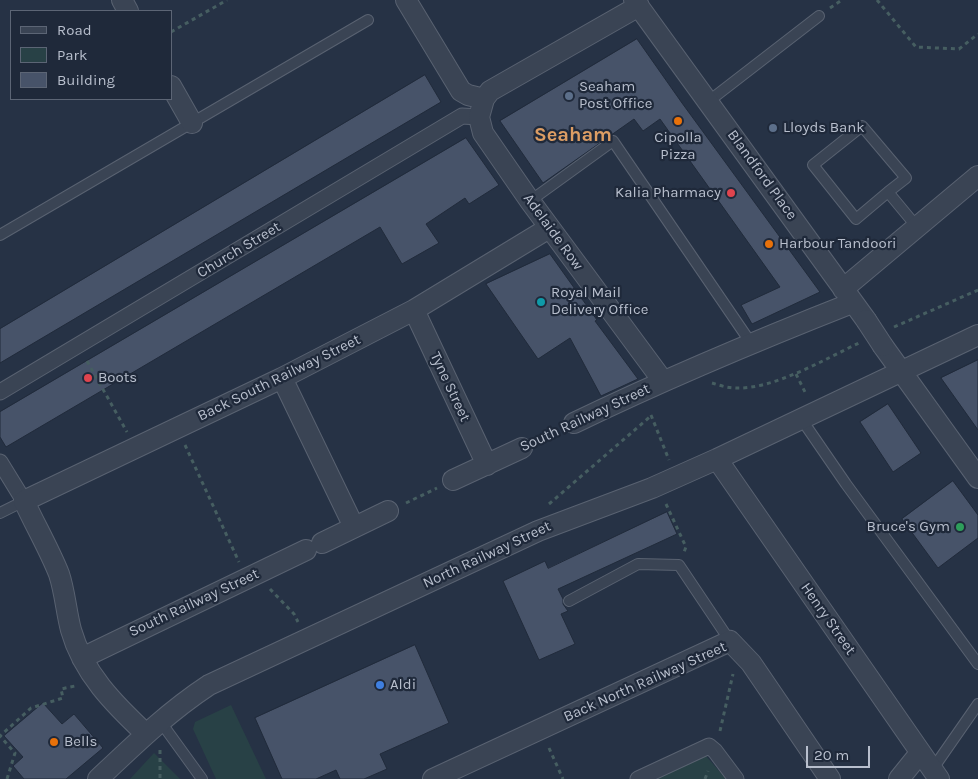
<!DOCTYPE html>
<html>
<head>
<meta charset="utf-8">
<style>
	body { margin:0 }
	#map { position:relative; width:978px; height:779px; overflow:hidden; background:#263245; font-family:Karla,sans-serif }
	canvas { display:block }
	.legend { position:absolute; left:10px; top:10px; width:162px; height:90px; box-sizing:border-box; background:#1f293a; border:1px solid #5c6575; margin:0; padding:6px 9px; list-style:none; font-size:15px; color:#b8bfcd }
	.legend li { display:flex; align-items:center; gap:10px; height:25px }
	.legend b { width:25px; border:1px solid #5c6575 }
	.scale { position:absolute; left:806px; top:746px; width:64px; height:22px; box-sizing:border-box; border:2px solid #b8bfcd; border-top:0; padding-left:6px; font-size:15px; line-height:18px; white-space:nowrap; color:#b8bfcd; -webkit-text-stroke:4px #1f293a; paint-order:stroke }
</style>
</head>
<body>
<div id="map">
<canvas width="978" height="779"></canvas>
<ul class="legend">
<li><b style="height:6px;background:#3a4454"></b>Road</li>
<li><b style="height:14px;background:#284146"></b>Park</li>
<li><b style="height:14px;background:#475369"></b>Building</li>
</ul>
<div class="scale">20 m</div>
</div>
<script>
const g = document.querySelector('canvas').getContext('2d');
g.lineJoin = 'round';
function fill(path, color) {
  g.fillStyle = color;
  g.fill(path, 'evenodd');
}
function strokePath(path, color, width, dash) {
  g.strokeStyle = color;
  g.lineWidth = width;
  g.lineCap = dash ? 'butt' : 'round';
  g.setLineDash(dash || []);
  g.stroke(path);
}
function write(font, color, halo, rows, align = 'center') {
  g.font = font + ' Karla,sans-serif';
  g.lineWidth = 4.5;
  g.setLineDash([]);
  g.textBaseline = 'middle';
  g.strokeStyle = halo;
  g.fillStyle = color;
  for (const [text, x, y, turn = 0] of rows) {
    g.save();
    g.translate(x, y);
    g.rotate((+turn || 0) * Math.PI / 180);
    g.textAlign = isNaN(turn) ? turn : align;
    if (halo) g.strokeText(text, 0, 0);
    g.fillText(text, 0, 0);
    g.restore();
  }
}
const green = new Path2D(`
	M 231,705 L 266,779 L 216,779 L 193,729 L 195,722 Z
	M 154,753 L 180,779 L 130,779 Z
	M 706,756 L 726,779 L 655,779 Z`);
const building = new Path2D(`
	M 637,39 L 682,103 L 820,292 L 752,324 L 741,305 L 780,287 L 660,119 L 643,131 L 634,119 L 543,183 L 500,121 Z
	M 425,75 L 441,102 L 0,363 L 0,329 Z
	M 466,138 L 499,185 L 469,204 L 465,198 L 426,224 L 439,243 L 402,264 L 380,227 L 6,447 L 0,437 L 0,412 Z
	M 550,254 L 597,320 L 595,321 L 638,379 L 601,396 L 570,338 L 538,359 L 486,284 Z
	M 978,360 L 978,430 L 941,378 Z
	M 888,404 L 921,453 L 893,472 L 860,422 Z
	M 953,481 L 978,515 L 978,538 L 938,568 L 902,519 Z
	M 667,512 L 677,534 L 558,589 L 563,599 L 563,604 L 568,611 L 561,614 L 575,644 L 539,660 L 503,581 L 545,561 L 548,568 Z
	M 415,645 L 449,723 L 380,754 L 387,769 L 364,779 L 340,779 L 336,770 L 316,779 L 282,779 L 255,718 Z
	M 43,703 L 62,724 L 74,714 L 103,748 L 66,779 L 24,779 L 13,766 L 23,757 L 4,736 Z`);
const path = new Path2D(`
	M 877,0 L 916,47 L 959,49 L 978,34
	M 830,8 L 842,0
	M 171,32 L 227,0
	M 894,327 L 978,290
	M 87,361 L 127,432
	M 796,374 L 806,394
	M 712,383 C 719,385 727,388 735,388 C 773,390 825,359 859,343
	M 651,415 L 669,460
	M 539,440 L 558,431
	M 185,445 L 239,562
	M 406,503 L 437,488
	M 549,504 L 652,415
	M 666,504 L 686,547 L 684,552
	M 270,589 L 294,614 L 298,622
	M 720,731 L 733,674
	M 549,748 L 563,779
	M 160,750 L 160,779
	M 7,779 L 15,753 L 0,736 L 31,708 L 63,698 L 61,689 L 75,686
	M 705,779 L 708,771`);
const service = new Path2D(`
	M 709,101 L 819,16
	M 888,192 L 906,178 L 862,126 L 813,165 L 856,219 L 888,192 L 917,227
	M 530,201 L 613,141 L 751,343
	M 0,235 L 368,20
	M 802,420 L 846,484 L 978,664
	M 0,513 L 24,501
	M 569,601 L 638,564 L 679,565 L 730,641
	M 160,721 L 202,779
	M 932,770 L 978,704`);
const pedestrian = new Path2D(`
	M 0,392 L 462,116 L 479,117
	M 0,462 L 24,501
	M 638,779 L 709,746 L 715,751 L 736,779`);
const minor = new Path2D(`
	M 122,0 L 128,11
	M 406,0 L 461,91 L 468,95 L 484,99
	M 634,0 L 866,320
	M 639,6 L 490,91 L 484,99 L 479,117 L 483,133 L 530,201 L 663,381
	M 171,86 L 192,123
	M 843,289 L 978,176
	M 414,310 L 487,465
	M 883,346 L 978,478
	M 282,378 L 354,527
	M 574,423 C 665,379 758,340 852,303
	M 717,459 L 939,779
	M 453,480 L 522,448
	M 322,543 L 388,511
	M 82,658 L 306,550
	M 146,734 C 114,704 83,673 71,630 C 66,611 65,592 59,574 C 49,549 35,525 24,501 L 282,378 L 414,310 L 549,228
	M 98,779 C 134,745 168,712 209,685 L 538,531 L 652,488 L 717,459 L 978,335
	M 433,779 L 730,641 L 751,663 L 830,779
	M 899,779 L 920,753`);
const minorBridge = new Path2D(`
	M 866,320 L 883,346`);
const markers = [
	[569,96,5,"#5c6f8a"],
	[678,121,5,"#e8710a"],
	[773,128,5,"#5c6f8a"],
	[731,193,5,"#e0444e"],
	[769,244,5,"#e8710a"],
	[541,302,5,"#0f9aa8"],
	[88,378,5,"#e0444e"],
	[960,527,5,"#2e9e5b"],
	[380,685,5,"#3f7fe0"],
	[54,742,5,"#e8710a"]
];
const poiNames = [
	["Seaham",579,87],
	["Post Office",579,104],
	["Lloyds Bank",783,128],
	["Cipolla",678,138,"center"],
	["Pizza",678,155,"center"],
	["Kalia Pharmacy",721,193,"right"],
	["Harbour Tandoori",779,244],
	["Royal Mail",551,293],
	["Delivery Office",551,310],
	["Boots",98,378],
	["Bruce's Gym",950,527,"right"],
	["Aldi",390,685],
	["Bells",64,742]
];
const streetNames = [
	["Blandford Place",762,175,54],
	["Adelaide Row",553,232,54],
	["Church Street",239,250,-31],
	["Back South Railway Street",279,378,-26],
	["Tyne Street",450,387,65],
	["South Railway Street",585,418,-25],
	["North Railway Street",487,555,-25],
	["South Railway Street",194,603,-25],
	["Henry Street",828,619,55],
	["Back North Railway Street",645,682,-24]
];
const districtNames = [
	["Seaham",573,135]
];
fill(green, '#284146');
fill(building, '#475369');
strokePath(building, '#212b3b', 1);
strokePath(service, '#596271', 12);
strokePath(pedestrian, '#596271', 17);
strokePath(minor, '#596271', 22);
strokePath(path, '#465e61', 3, [4, 4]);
strokePath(service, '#3a4454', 10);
strokePath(pedestrian, '#3a4454', 15);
strokePath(minor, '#3a4454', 20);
strokePath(minorBridge, '#596271', 22, []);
strokePath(minorBridge, '#3a4454', 20);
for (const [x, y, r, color] of markers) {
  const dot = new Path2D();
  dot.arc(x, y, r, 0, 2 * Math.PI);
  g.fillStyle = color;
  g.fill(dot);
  strokePath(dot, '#1f293a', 2);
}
write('15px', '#b8bfcd', '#1f293a', poiNames, 'left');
write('15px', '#b8bfcd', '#1f293a', streetNames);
write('bold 20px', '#dc9d64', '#1f293a', districtNames);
</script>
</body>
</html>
